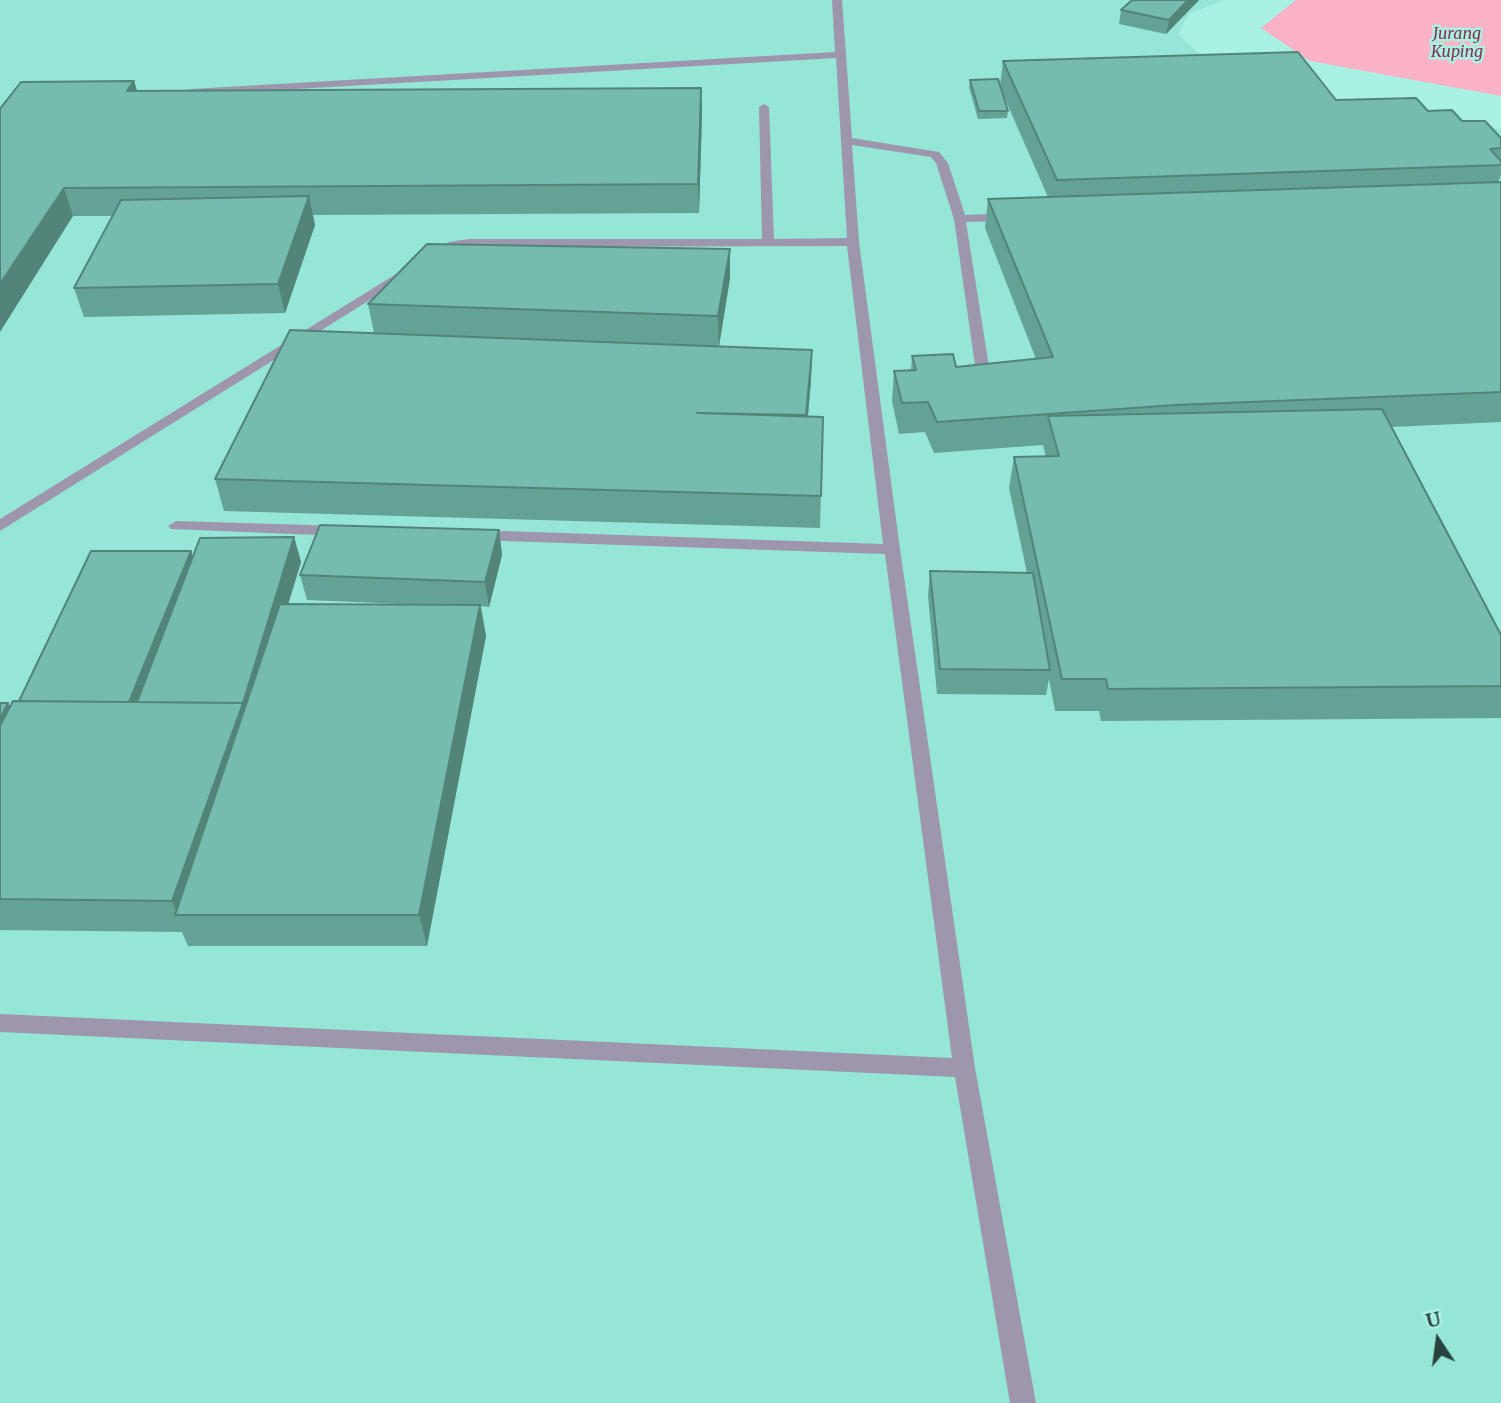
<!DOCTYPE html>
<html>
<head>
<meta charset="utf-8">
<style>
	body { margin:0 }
	#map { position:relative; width:1501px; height:1403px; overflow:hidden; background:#a9f1e3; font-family:Merriweather,serif }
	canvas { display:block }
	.north { position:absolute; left:1403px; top:1305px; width:70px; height:70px; -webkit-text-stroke:5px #a9f1e3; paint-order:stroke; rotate:347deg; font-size:19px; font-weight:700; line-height:28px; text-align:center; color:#26433e }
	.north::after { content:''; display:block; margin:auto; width:24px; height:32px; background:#26433e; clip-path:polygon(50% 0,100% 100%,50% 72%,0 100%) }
</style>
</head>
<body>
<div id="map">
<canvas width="1501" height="1403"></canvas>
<div class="north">U</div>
</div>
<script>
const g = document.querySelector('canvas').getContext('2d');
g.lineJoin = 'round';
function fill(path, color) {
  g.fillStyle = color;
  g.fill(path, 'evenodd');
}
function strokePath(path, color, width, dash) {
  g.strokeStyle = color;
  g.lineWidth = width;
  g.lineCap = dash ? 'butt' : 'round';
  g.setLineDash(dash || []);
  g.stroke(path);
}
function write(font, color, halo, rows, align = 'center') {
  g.font = font + ' Merriweather,serif';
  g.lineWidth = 5;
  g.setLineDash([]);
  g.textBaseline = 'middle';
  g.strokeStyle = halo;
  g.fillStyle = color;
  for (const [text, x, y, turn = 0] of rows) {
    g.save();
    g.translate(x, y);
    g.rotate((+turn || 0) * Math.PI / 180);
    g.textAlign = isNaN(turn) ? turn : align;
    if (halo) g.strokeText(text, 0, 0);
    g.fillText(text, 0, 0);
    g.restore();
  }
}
const built = new Path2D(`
	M 0,0 L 1224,0 L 1189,14 L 1178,34 L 1196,51 L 1266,88 L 1429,119 L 1501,129 L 1501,1403 L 0,1403 Z`);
const water = new Path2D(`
	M 1296,0 L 1501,0 L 1501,96 L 1310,61 L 1261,28 Z`);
const minor = new Path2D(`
	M 832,0 L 842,0 L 852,138 L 939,152 L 948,163 L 965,215 L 1008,213 L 1014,217 L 1008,221 L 966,222 L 991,379 L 984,383 L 977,379 L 954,219 L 936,163 L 931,157 L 852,145 L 859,242 L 900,549 L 975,1068 L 1036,1403 L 1010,1403 L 955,1077 L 0,1032 L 0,1014 L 952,1058 L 885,554 L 475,540 L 467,535 L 475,530 L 883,544 L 847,246 L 469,247 L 456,248 L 436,257 L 430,253 L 449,242 L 469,239 L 762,239 L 759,107 L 764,104 L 769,107 L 774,239 L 847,238 L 836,58 L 191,95 L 186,92 L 191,89 L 835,52 Z
	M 409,266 L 415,270 L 413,273 L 0,531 L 0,519 Z
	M 176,521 L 342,526 L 350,531 L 342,536 L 171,529 L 168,526 Z`);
const wall = new Path2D(`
	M 1132,0 L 1199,0 L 1166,34 L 1119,24 L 1121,10 Z
	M 1003,61 L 1428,111 L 1462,121 L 1501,138 L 1501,175 L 1498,182 L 1501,182 L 1501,422 L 1391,427 L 1501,686 L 1501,718 L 1101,721 L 1099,711 L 1055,711 L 1049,679 L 1046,695 L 937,694 L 928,596 L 930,571 L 1027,573 L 1009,488 L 1014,457 L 1046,457 L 1043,445 L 934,453 L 925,432 L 899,434 L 892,401 L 894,371 L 911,370 L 912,356 L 956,367 L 1036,359 L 985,228 L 988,199 L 1048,197 L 1002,92 L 1008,111 L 1007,118 L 978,119 L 969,87 L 970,80 L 1000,86 Z
	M 134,81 L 137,91 L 701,88 L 702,115 L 699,213 L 313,215 L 315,225 L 285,313 L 84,317 L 74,288 L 112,216 L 73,216 L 0,109 Z
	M 730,278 L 719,346 L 812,350 L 811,380 L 808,417 L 823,417 L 820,528 L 224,511 L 215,479 L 374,333 L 368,304 Z
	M 499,530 L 502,555 L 489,607 L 481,606 L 486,636 L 427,946 L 188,946 L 182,932 L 0,930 L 0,703 L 8,703 L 10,706 L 19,701 L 191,551 L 193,558 L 294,537 L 301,562 L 288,604 L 427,605 L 307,600 L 300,575 Z`);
const shadedWall = new Path2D(`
	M 1188,0 L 1199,0 L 1166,34 L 1169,20 Z
	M 134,81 L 142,108 L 127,91 Z
	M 701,88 L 702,115 L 699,213 L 698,184 Z
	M 64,188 L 73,216 L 0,332 L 0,284 Z
	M 309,196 L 315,225 L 285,313 L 278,284 Z
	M 730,249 L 730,278 L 719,346 L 718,316 Z
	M 812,350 L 811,380 L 805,446 L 806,415 Z
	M 499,530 L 502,555 L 489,607 L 485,582 Z
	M 294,537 L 301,562 L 251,727 L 178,915 L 172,901 Z
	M 191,551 L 199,576 L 141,721 L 129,702 Z
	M 480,605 L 486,636 L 427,946 L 419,915 Z
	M 8,703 L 24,735 L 0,783 L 0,719 Z`);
const building = new Path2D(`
	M 1132,0 L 1188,0 L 1169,20 L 1121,10 Z
	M 1298,52 L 1336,100 L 1416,98 L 1428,111 L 1452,110 L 1462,121 L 1485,121 L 1501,138 L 1501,148 L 1490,149 L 1501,161 L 1501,165 L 1057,180 L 1003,61 Z
	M 998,79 L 1008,111 L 979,111 L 970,80 Z
	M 134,81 L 127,91 L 701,88 L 698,184 L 64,188 L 0,284 L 0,109 L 21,82 Z
	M 1501,182 L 1501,392 L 1175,405 L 937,422 L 928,402 L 902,403 L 894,371 L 916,370 L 912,356 L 953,354 L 956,367 L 1053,357 L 988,199 Z
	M 309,196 L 278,284 L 74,288 L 121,200 Z
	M 427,244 L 730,249 L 718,316 L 368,304 Z
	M 290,330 L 812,350 L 806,415 L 697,413 L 823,417 L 821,496 L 215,479 Z
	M 1382,409 L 1501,635 L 1501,686 L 1108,689 L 1106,679 L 1062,679 L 1014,457 L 1059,456 L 1048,416 Z
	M 320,525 L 499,530 L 485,582 L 300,575 Z
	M 294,537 L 243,703 L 137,702 L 200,538 Z
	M 91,551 L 191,551 L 129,702 L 19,701 Z
	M 930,571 L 1033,573 L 1050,670 L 940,669 Z
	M 280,604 L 480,605 L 419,915 L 175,915 Z
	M 13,701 L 243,703 L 172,901 L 0,899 L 0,726 Z
	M 0,703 L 8,703 L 0,719 Z`);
const farWaternames = [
	["Jurang",1457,34],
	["Kuping",1457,52]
];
fill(built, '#95e6d7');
fill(water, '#fcb2c6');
fill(minor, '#9d96ac');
fill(wall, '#65a296');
fill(shadedWall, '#52847a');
fill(building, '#75bcaf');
strokePath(building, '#52847a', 2);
write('italic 16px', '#873250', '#a9f1e3', farWaternames);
</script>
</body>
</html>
